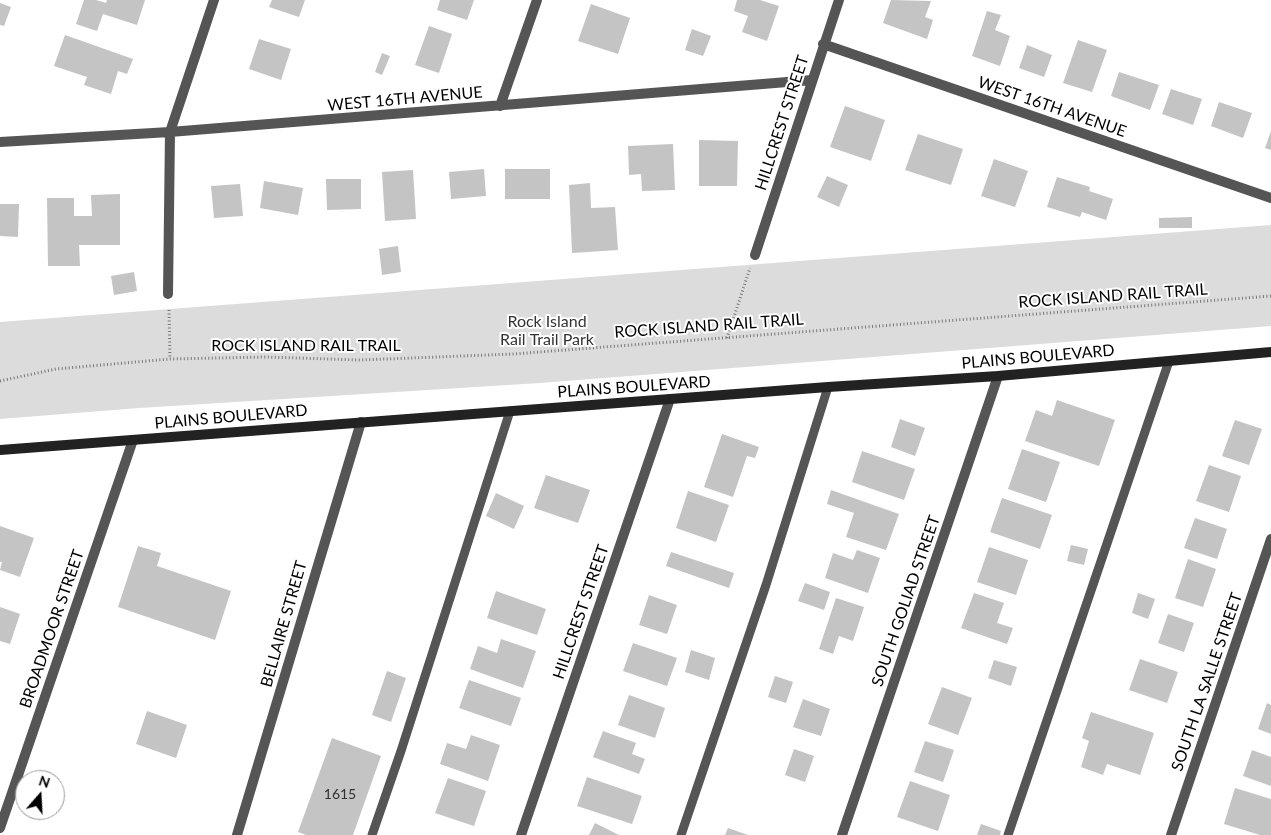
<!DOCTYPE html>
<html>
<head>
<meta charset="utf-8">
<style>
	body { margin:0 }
	#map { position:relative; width:1271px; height:835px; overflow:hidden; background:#fff; font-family:Lato,sans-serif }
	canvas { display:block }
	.north { position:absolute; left:15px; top:770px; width:50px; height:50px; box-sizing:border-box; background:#fff; border:1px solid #999; border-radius:50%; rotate:19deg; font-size:14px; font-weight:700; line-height:20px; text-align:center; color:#000 }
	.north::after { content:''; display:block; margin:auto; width:18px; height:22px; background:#000; clip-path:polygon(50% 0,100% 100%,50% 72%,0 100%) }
</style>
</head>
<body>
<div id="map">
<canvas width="1271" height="835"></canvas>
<div class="north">N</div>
</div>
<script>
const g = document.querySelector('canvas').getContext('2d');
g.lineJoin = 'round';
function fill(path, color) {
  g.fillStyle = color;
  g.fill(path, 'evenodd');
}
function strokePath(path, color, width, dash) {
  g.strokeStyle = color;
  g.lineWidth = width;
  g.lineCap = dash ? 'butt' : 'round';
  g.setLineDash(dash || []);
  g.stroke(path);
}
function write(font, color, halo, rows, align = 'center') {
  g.font = font + ' Lato,sans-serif';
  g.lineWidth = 4;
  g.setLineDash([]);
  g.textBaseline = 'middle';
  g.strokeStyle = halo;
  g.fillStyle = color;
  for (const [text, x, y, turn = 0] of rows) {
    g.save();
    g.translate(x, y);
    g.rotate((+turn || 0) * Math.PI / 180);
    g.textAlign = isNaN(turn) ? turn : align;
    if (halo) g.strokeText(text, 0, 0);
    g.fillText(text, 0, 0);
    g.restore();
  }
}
const green = new Path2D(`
	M 1271,225 L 1271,326 L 540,383 L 139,408 L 0,419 L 0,322 Z`);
const building = new Path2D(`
	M 84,0 L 96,0 L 106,3 L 107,0 L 145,0 L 137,25 L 103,14 L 97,31 L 76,24 Z
	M 272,0 L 305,0 L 299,17 L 269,7 Z
	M 440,0 L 474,0 L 467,20 L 437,10 Z
	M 737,0 L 760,0 L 779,6 L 767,41 L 742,32 L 748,16 L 734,11 Z
	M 891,0 L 931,1 L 925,17 L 933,20 L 927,39 L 883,23 Z
	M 0,3 L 11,7 L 4,26 L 0,25 Z
	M 591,4 L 630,18 L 618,54 L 578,41 Z
	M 987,11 L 1001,15 L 995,30 L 1010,36 L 1000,66 L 972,56 Z
	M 429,26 L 452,34 L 439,73 L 415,65 Z
	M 692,29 L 711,36 L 703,56 L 685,50 Z
	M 65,35 L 133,59 L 127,74 L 118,71 L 111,94 L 84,85 L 87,77 L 54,66 Z
	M 259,39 L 291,49 L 281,80 L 249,69 Z
	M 1078,40 L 1107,50 L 1092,92 L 1063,83 Z
	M 1027,45 L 1052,55 L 1044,77 L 1019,68 Z
	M 382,53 L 390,56 L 382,75 L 375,72 Z
	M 1119,72 L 1159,85 L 1150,110 L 1111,96 Z
	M 1171,89 L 1202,99 L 1193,125 L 1162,114 Z
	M 1219,102 L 1252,113 L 1243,138 L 1211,126 Z
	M 845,106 L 885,120 L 871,161 L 830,147 Z
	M 1271,131 L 1271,150 L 1265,148 Z
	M 918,134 L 963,149 L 951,185 L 905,170 Z
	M 699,140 L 738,141 L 737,186 L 699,186 Z
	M 673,144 L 675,190 L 642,191 L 641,174 L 629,175 L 628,146 Z
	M 994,159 L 1028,171 L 1015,207 L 981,196 Z
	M 484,169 L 486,196 L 451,199 L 449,172 Z
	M 505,169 L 550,169 L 550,199 L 505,199 Z
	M 413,170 L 416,219 L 385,221 L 382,172 Z
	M 827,176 L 848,185 L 839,207 L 817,197 Z
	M 1057,177 L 1090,187 L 1089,191 L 1113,199 L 1106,220 L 1082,212 L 1080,217 L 1047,207 Z
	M 326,179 L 361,179 L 361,209 L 327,210 Z
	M 264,181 L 303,188 L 298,215 L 260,208 Z
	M 590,183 L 591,208 L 615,207 L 618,250 L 572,253 L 569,185 Z
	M 240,184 L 243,216 L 214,218 L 211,186 Z
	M 120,194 L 120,245 L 79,245 L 80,266 L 48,266 L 47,198 L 74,198 L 74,216 L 92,216 L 91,195 Z
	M 0,204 L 19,204 L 18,237 L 0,236 Z
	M 1192,217 L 1192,228 L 1159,228 L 1159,218 Z
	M 398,246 L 401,272 L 382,275 L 379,249 Z
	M 134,272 L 137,291 L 114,295 L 111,276 Z
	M 1057,400 L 1115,420 L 1099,466 L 1025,441 L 1036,410 L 1052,416 Z
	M 900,419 L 925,428 L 915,456 L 891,447 Z
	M 1235,420 L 1262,429 L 1249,465 L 1222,456 Z
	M 722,434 L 759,447 L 755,458 L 747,456 L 733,497 L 704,487 Z
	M 1022,449 L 1060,462 L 1046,502 L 1008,489 Z
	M 862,451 L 915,469 L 904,500 L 852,482 Z
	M 1209,465 L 1241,476 L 1229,512 L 1196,501 Z
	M 546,475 L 590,490 L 578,523 L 534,508 Z
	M 831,490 L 899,514 L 886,550 L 846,537 L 854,513 L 827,504 Z
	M 688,491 L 729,505 L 716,542 L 676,528 Z
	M 496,493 L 524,506 L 514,529 L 486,516 Z
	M 1002,498 L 1052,515 L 1040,549 L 990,532 Z
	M 1195,518 L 1227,529 L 1217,559 L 1184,548 Z
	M 0,526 L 34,538 L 20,577 L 0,570 L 2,562 L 0,562 Z
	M 1071,545 L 1088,549 L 1084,565 L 1067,561 Z
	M 138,546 L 161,553 L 157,566 L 231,591 L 215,640 L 118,607 Z
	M 989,547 L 1028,560 L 1016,595 L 977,582 Z
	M 857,550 L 880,558 L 868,593 L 825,578 L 833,553 L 853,560 Z
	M 671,552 L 734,573 L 729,588 L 666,566 Z
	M 1188,559 L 1216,569 L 1203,607 L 1175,598 Z
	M 805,583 L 830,592 L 824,610 L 798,601 Z
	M 496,591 L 546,609 L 537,635 L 487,618 Z
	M 974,593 L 1004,603 L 997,623 L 1013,628 L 1007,644 L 961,628 Z
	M 1138,593 L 1155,599 L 1148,619 L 1132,613 Z
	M 649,595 L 677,605 L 667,634 L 639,625 Z
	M 836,598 L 864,607 L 853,641 L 839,636 L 833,654 L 819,649 Z
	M 0,607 L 20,614 L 10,644 L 0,641 Z
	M 1168,614 L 1194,623 L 1184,652 L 1158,643 Z
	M 501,639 L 536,651 L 523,688 L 470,669 L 478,646 L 497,653 Z
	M 633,643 L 677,658 L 667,686 L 623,671 Z
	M 691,650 L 715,658 L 709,680 L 685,672 Z
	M 1140,659 L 1178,672 L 1167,703 L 1129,690 Z
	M 994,660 L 1017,667 L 1011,686 L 988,678 Z
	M 387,671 L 406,678 L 391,722 L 372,715 Z
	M 775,676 L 793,682 L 786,703 L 768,697 Z
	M 469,680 L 521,698 L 511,726 L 459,708 Z
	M 942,687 L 972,698 L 958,735 L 928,724 Z
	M 629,695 L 665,708 L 655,738 L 618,725 Z
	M 803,699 L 830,709 L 821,736 L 793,727 Z
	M 1267,703 L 1271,705 L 1271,734 L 1258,729 Z
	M 147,711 L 187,725 L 176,758 L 136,744 Z
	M 1091,712 L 1154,733 L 1140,775 L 1107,764 L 1103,775 L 1081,767 L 1089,741 L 1082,738 Z
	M 603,731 L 636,743 L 632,754 L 645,759 L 639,774 L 593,757 Z
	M 471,735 L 500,745 L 488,781 L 440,764 L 447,743 L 466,749 Z
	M 332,738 L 381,756 L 353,835 L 306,835 L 298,832 Z
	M 925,741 L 954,750 L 943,782 L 914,772 Z
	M 794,749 L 814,756 L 805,782 L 785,775 Z
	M 1252,750 L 1271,757 L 1271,786 L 1243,776 Z
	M 587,777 L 642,796 L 632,824 L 577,806 Z
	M 448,778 L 486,791 L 474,826 L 435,813 Z
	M 910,781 L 950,795 L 938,831 L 897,817 Z
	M 1235,788 L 1271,799 L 1271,835 L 1260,835 L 1224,824 Z
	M 595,823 L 619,835 L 589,835 Z
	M 981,824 L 1001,831 L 1000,835 L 977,835 Z
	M 728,828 L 748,835 L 725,835 Z`);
const path = new Path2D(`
	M 169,310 L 170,359
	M 727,338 L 750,268
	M 0,381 L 56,369 L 170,359 L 266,357 L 360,360 L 513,354 L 1271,296`);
const lane = new Path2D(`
	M 372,835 L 401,751 L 510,411
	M 681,835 L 766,585 L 828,387
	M 1008,835 L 1169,361`);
const street = new Path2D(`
	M 823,44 L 1271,198
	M 500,106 L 537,0
	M 0,142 L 170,132 L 812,80
	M 755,255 L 839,0
	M 168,294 L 170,132 L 214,0
	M 0,828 L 133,440
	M 237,835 L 361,422
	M 521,835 L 670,399
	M 842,835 L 998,376
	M 1171,835 L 1271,539`);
const secondary = new Path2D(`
	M 0,450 L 828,387 L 998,376 L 1271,352`);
const numberNames = [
	["1615",340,794]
];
const streetNames = [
	["WEST 16TH AVENUE",405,99,-5],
	["WEST 16TH AVENUE",1052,107,19],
	["HILLCREST STREET",782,123,-72],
	["ROCK ISLAND RAIL TRAIL",1113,296,-4],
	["ROCK ISLAND RAIL TRAIL",709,326,-4],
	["ROCK ISLAND RAIL TRAIL",306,346],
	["PLAINS BOULEVARD",1038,357,-5],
	["PLAINS BOULEVARD",634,387,-4],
	["PLAINS BOULEVARD",231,417,-5],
	["SOUTH GOLIAD STREET",906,601,-71],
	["HILLCREST STREET",581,612,-71],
	["BELLAIRE STREET",284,624,-74],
	["BROADMOOR STREET",52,629,-71],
	["SOUTH LA SALLE STREET",1207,682,-71]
];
const parkNames = [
	["Rock Island",547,322],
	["Rail Trail Park",547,340]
];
fill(green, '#dcdcdc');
fill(building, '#c4c4c4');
strokePath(path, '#777', 3, [1, 2.5]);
strokePath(lane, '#555', 9);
strokePath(street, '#555', 10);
strokePath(secondary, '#222', 10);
write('14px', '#313131', null, numberNames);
write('16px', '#000', '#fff', streetNames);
write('16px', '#333', '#fff', parkNames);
</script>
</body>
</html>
